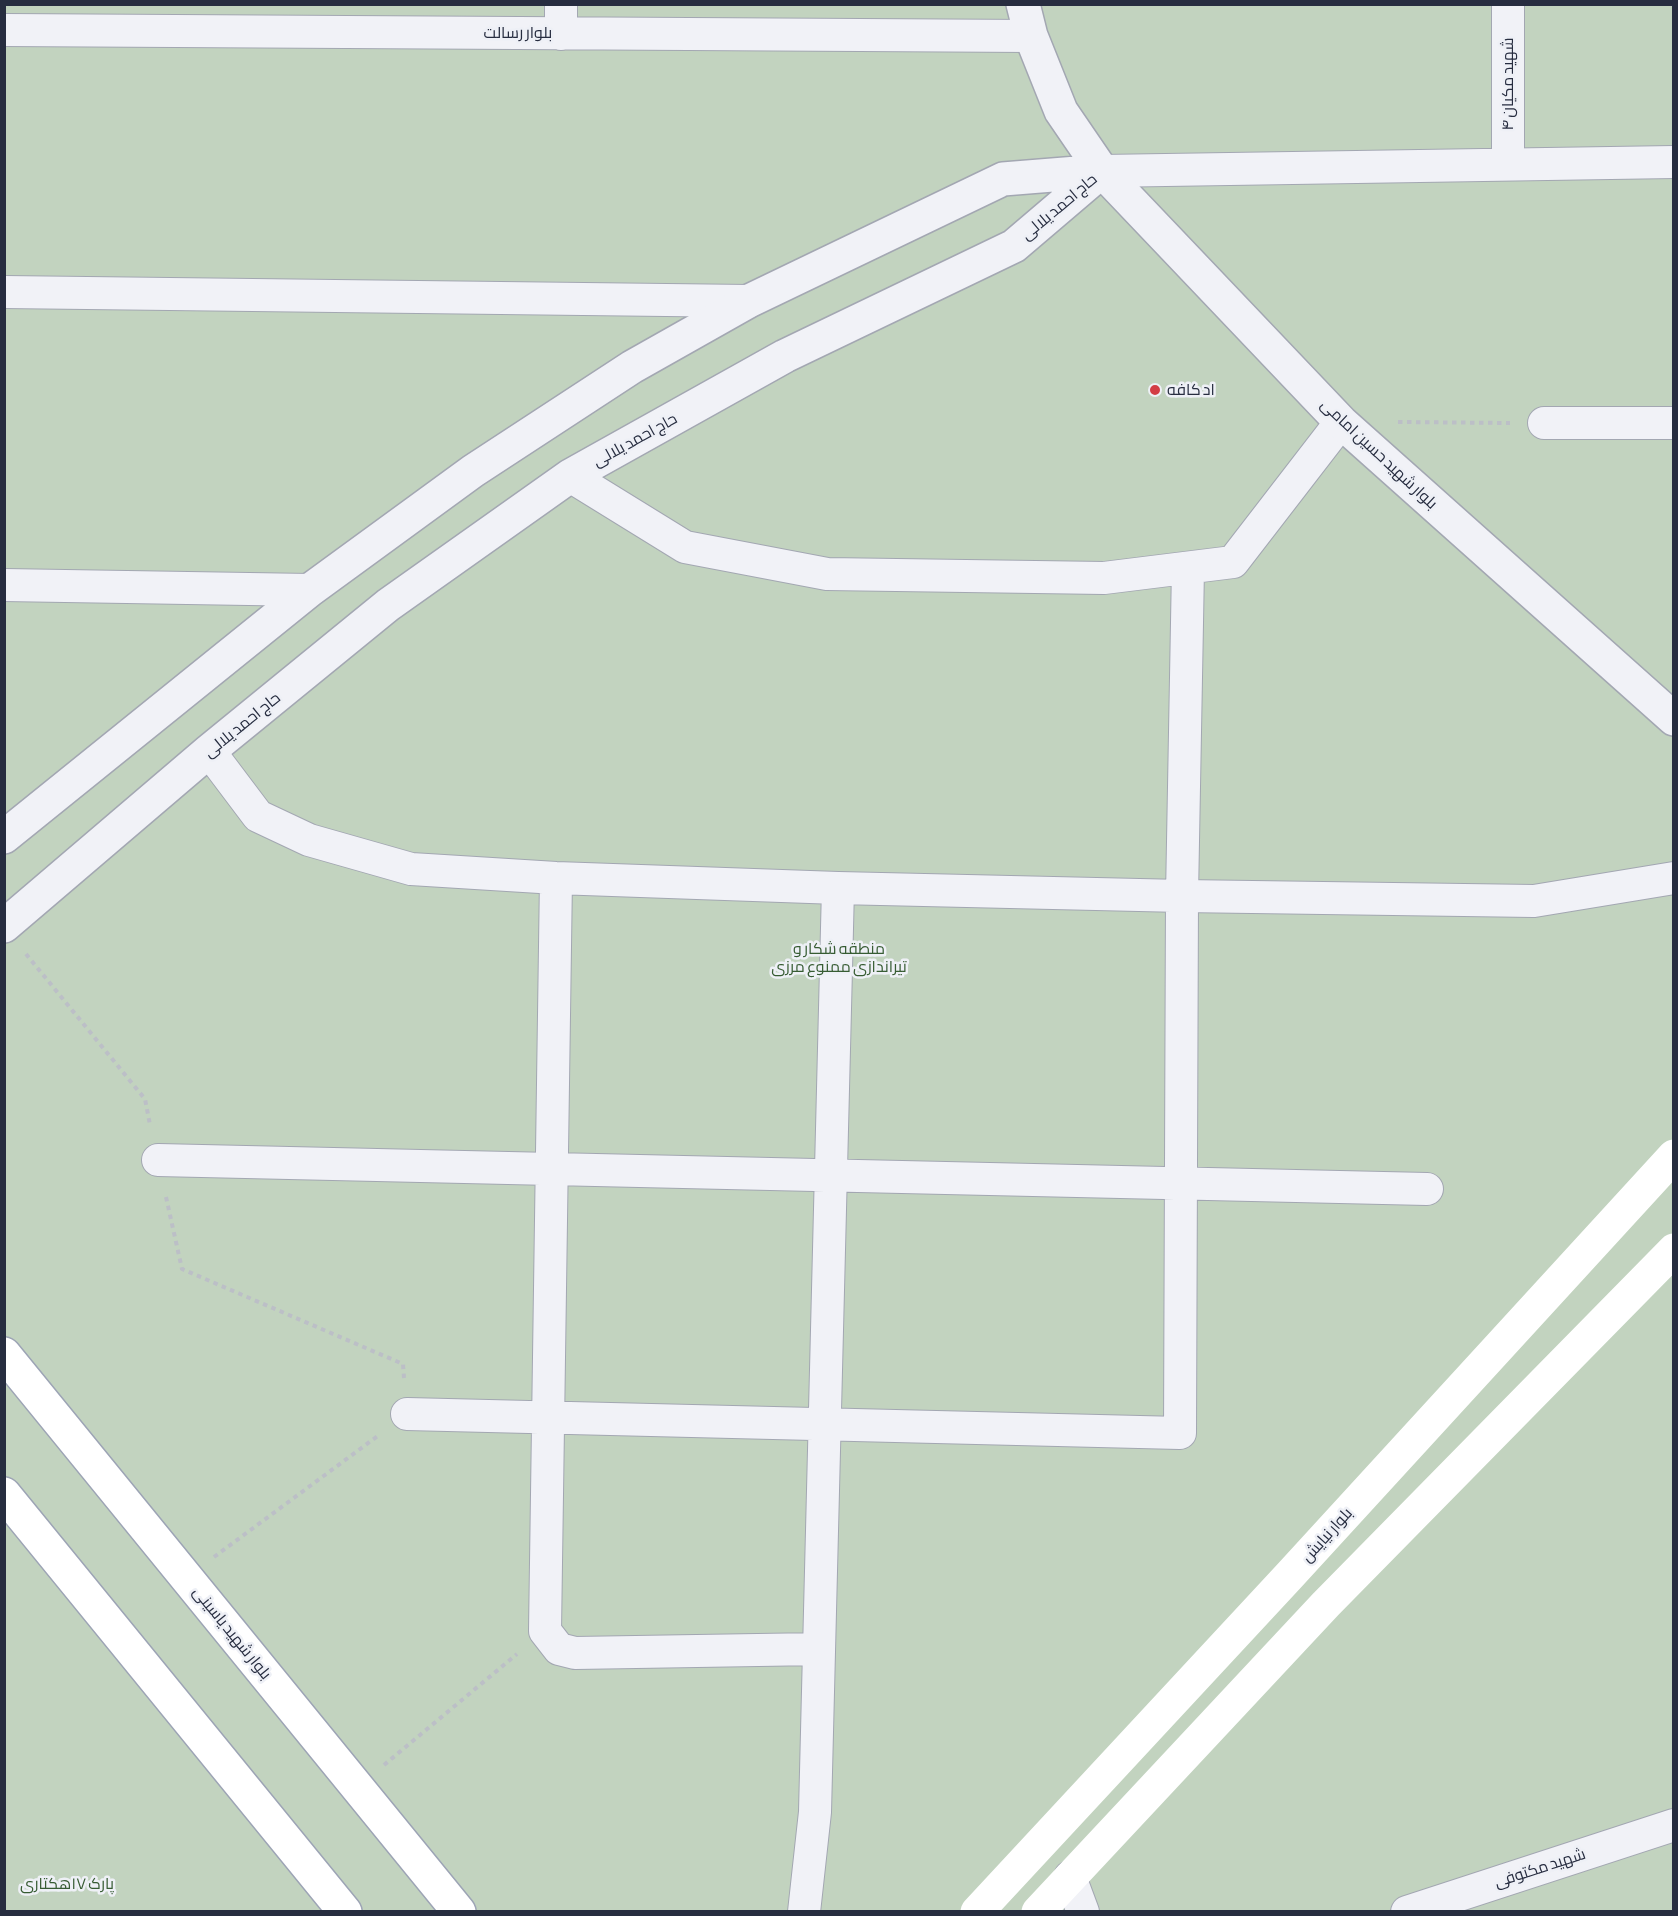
<!DOCTYPE html>
<html>
<head>
<meta charset="utf-8">
<style>
	body { margin:0 }
	#map { position:relative; width:1678px; height:1916px; overflow:hidden; background:#dee1e8; font-family:"Asap Condensed",sans-serif }
	canvas { display:block }
	.frame { position:absolute; inset:0; border:6px solid #272d40; pointer-events:none }
</style>
</head>
<body>
<div id="map">
<canvas width="1678" height="1916"></canvas>
<div class="frame"></div>
</div>
<script>
const g = document.querySelector('canvas').getContext('2d');
g.lineJoin = 'round';
function fill(path, color) {
  g.fillStyle = color;
  g.fill(path, 'evenodd');
}
function strokePath(path, color, width, dash) {
  g.strokeStyle = color;
  g.lineWidth = width;
  g.lineCap = dash ? 'butt' : 'round';
  g.setLineDash(dash || []);
  g.stroke(path);
}
function write(font, color, halo, rows, align = 'center') {
  g.font = font + ' "Asap Condensed",Cairo,sans-serif';
  g.lineWidth = 5;
  g.setLineDash([]);
  g.textBaseline = 'middle';
  g.strokeStyle = halo;
  g.fillStyle = color;
  for (const [text, x, y, turn = 0] of rows) {
    g.save();
    g.translate(x, y);
    g.rotate((+turn || 0) * Math.PI / 180);
    g.textAlign = isNaN(turn) ? turn : align;
    if (halo) g.strokeText(text, 0, 0);
    g.fillText(text, 0, 0);
    g.restore();
  }
}
const green = new Path2D(`
	M 5,5 L 1673,5 L 1673,1911 L 5,1912 Z`);
const path = new Path2D(`
	M 1398,422 L 1510,423
	M 26,954 L 145,1099 L 150,1125
	M 166,1197 L 182,1269 L 403,1364 L 404,1378
	M 214,1557 L 379,1435
	M 384,1765 L 517,1654`);
const minor = new Path2D(`
	M 4,30 L 1031,36
	M 561,34 L 561,4
	M 1508,164 L 1508,4
	M 1102,171 L 1674,162
	M 4,292 L 749,301
	M 1544,423 L 1674,423
	M 570,476 L 685,547 L 827,574 L 1104,578 L 1233,562 L 1341,422
	M 4,585 L 310,590
	M 209,751 L 258,816 L 309,840 L 411,869 L 556,878 L 838,888 L 1182,896 L 1534,901 L 1674,878
	M 556,878 L 545,1631 L 559,1649 L 575,1653 L 819,1649
	M 158,1160 L 1427,1189
	M 407,1414 L 1180,1433 L 1182,896 L 1188,568
	M 1070,1877 L 1083,1912
	M 804,1912 L 815,1812 L 838,888
	M 1407,1912 L 1674,1825`);
const tertiary = new Path2D(`
	M 1023,4 L 1031,36 L 1061,111 L 1102,171 L 1341,422 L 1674,719
	M 4,837 L 310,590 L 473,471 L 632,367 L 749,301 L 1003,179 L 1102,171
	M 4,926 L 209,751 L 388,605 L 570,476 L 785,356 L 1014,246 L 1102,171`);
const secondary = new Path2D(`
	M 977,1912 L 1290,1575 L 1674,1156
	M 1038,1912 L 1326,1604 L 1674,1250`);
const primary = new Path2D(`
	M 4,1354 L 459,1912
	M 4,1494 L 345,1912`);
const markers = [
	[1155,390,6,"#d33d45"]
];
const streetNames = [
	["بلوار رسالت",518,33],
	["شهید مکیان ۴",1508,84,-90],
	["حاج احمد یلالی",1059,207,-40],
	["حاج احمد یلالی",635,440,-29],
	["بلوار شهید حسین امامی",1379,454,43],
	["حاج احمد یلالی",242,725,-39],
	["بلوار نیایش",1327,1535,-48],
	["بلوار شهید یاسینی",232,1633,51],
	["شهید مکتوفی",1540,1868,-18]
];
const poiNames = [
	["اد کافه",1167,390]
];
const parkNames = [
	["منطقه شکار و",839,949],
	["تیراندازی ممنوع مرزی",839,967],
	["پارک ۱۷هکتاری",67,1884]
];
fill(green, '#c2d3bf');
strokePath(minor, '#a3a7b2', 34);
strokePath(tertiary, '#a3a7b2', 36);
strokePath(primary, '#9da4b5', 36);
strokePath(path, '#bcbfc7', 4, [4.5, 4.5]);
strokePath(minor, '#f1f2f7', 32);
strokePath(tertiary, '#f1f2f7', 33);
strokePath(secondary, '#fff', 33);
strokePath(primary, '#fff', 33);
for (const [x, y, r, color] of markers) {
  const dot = new Path2D();
  dot.arc(x, y, r, 0, 2 * Math.PI);
  g.fillStyle = color;
  g.fill(dot);
  strokePath(dot, '#eef0f6', 2);
}
write('16px', '#272d40', '#eef0f6', streetNames);
write('16px', '#272d40', '#eef0f6', poiNames, 'left');
write('16px', '#375c33', '#eef0f6', parkNames);
</script>
</body>
</html>
